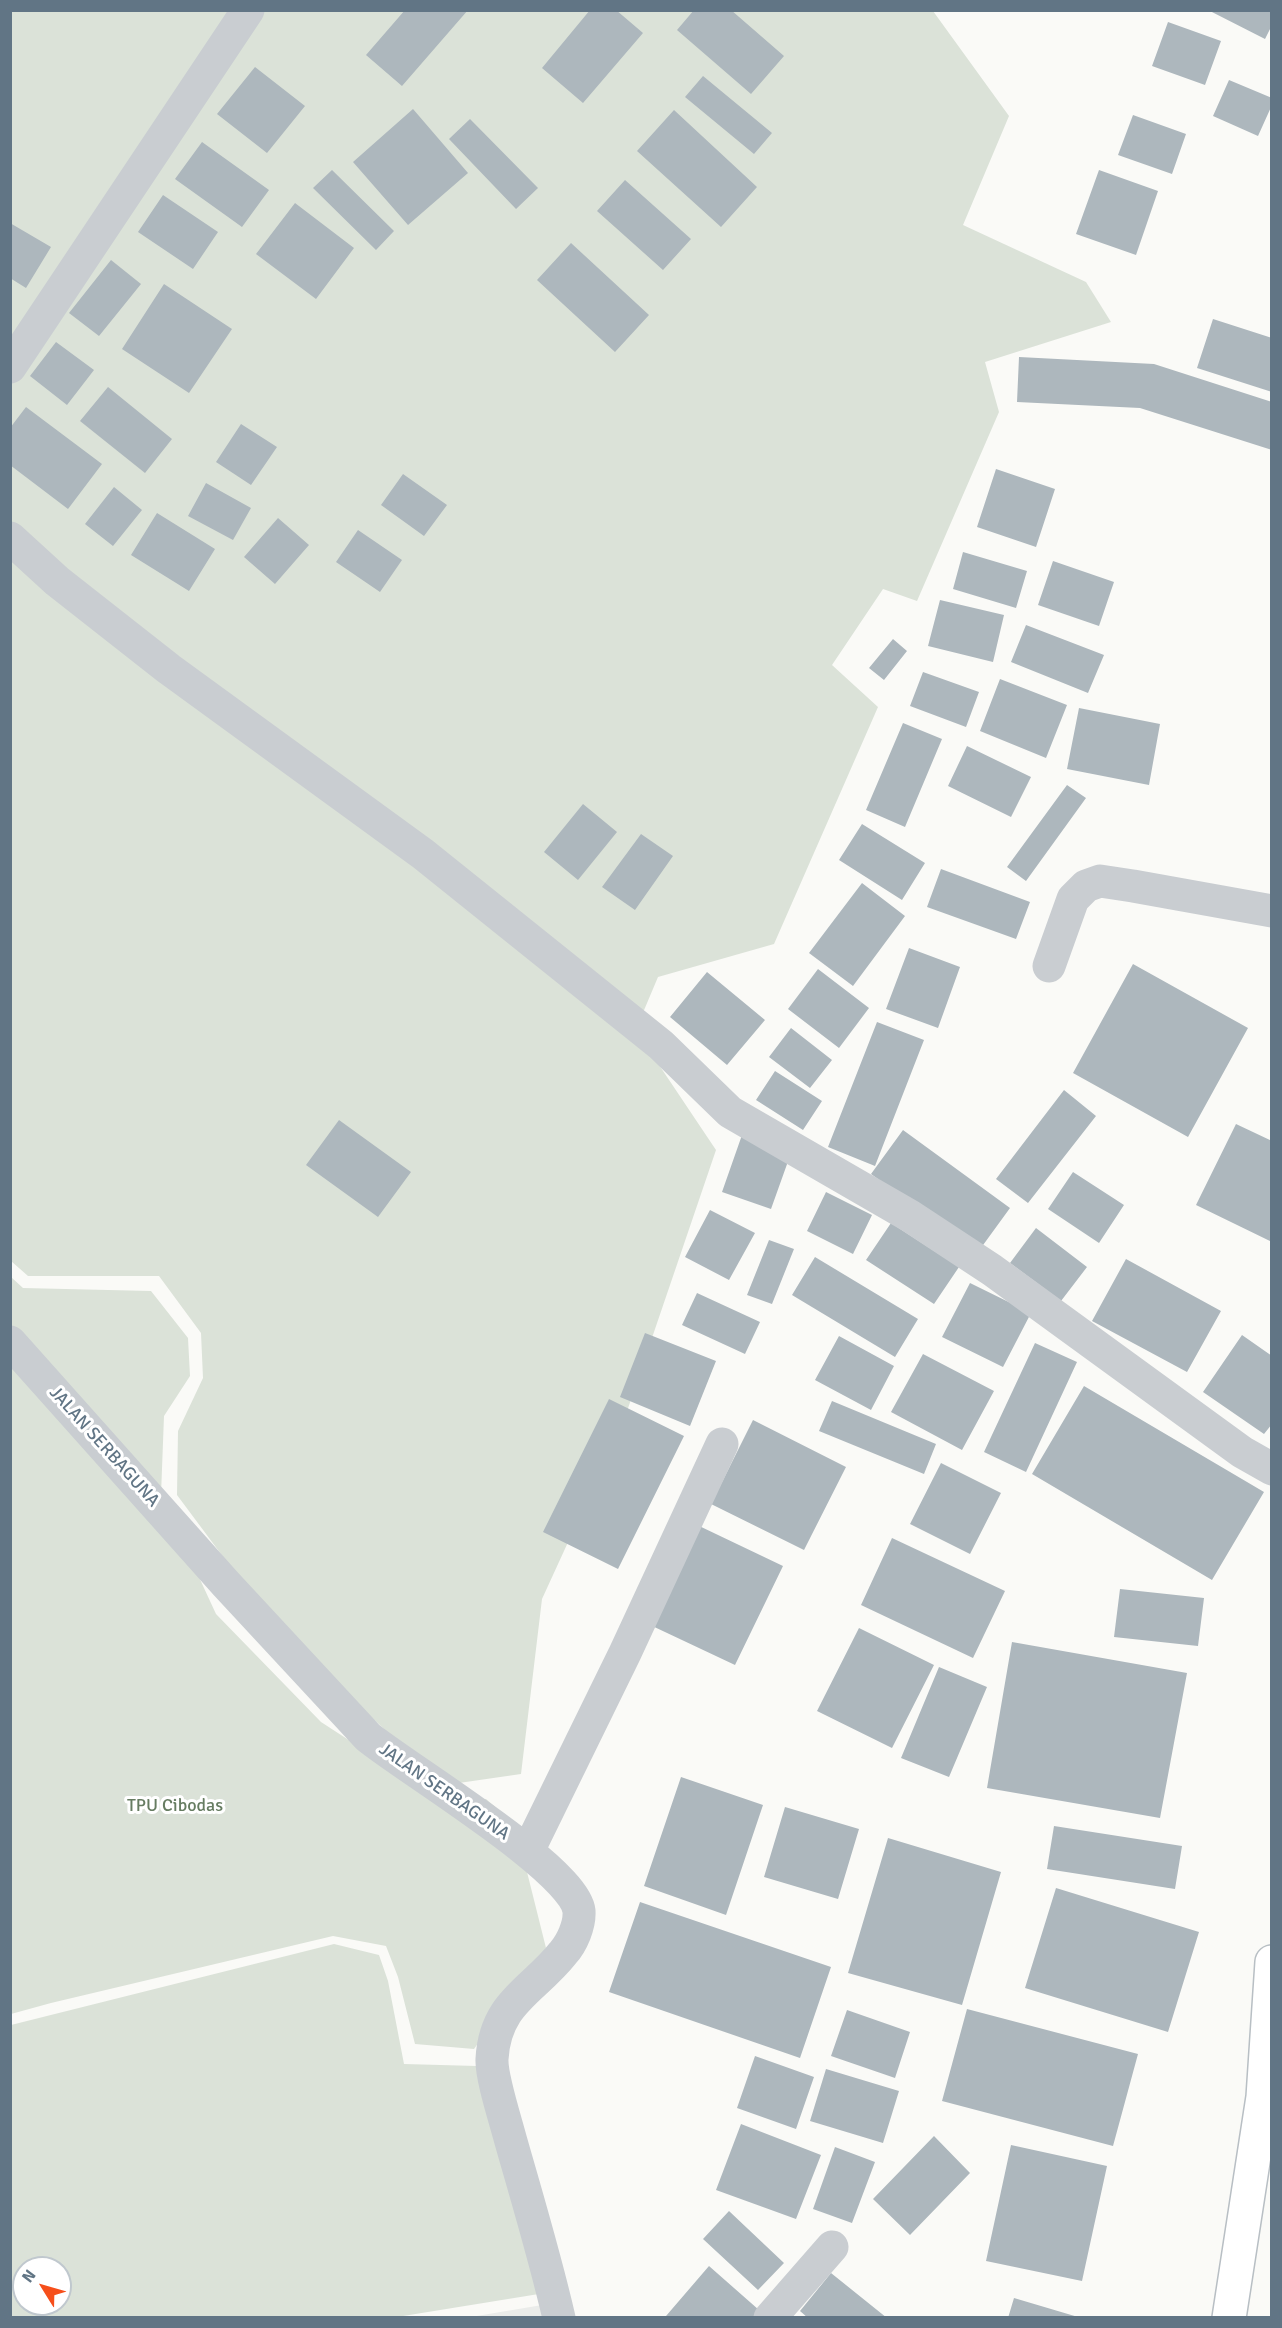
<!DOCTYPE html>
<html>
<head>
<meta charset="utf-8">
<style>
	body { margin:0 }
	#map { position:relative; width:1282px; height:2328px; overflow:hidden; background:#fafaf7; font-family:Signika,sans-serif }
	canvas { display:block }
	.frame { position:absolute; inset:0; border:12px solid #617585; pointer-events:none }
	.north { position:absolute; left:12px; top:2256px; width:60px; height:60px; box-sizing:border-box; background:#fff; border:2px solid #c0c8ce; border-radius:50%; rotate:307deg; font-size:16px; font-weight:700; line-height:24px; text-align:center; color:#617585 }
	.north::after { content:''; display:block; margin:auto; width:21px; height:27px; background:#f64f1b; clip-path:polygon(50% 0,100% 100%,50% 72%,0 100%) }
</style>
</head>
<body>
<div id="map">
<canvas width="1282" height="2328"></canvas>
<div class="frame"></div>
<div class="north">N</div>
</div>
<script>
const g = document.querySelector('canvas').getContext('2d');
g.lineJoin = 'round';
function fill(path, color) {
  g.fillStyle = color;
  g.fill(path, 'evenodd');
}
function strokePath(path, color, width, dash) {
  g.strokeStyle = color;
  g.lineWidth = width;
  g.lineCap = dash ? 'butt' : 'round';
  g.setLineDash(dash || []);
  g.stroke(path);
}
function write(font, color, halo, rows, align = 'center') {
  g.font = font + ' Signika,sans-serif';
  g.lineWidth = 6;
  g.setLineDash([]);
  g.textBaseline = 'middle';
  g.strokeStyle = halo;
  g.fillStyle = color;
  for (const [text, x, y, turn = 0] of rows) {
    g.save();
    g.translate(x, y);
    g.rotate((+turn || 0) * Math.PI / 180);
    g.textAlign = isNaN(turn) ? turn : align;
    if (halo) g.strokeText(text, 0, 0);
    g.fillText(text, 0, 0);
    g.restore();
  }
}
const built = new Path2D(`
	M 548,2304 L 551,2318 L 465,2318 Z`);
const green = new Path2D(`
	M 11,11 L 933,11 L 1009,116 L 963,225 L 1086,282 L 1111,322 L 985,362 L 999,412 L 917,601 L 883,589 L 832,665 L 878,707 L 774,944 L 658,977 L 631,1041 L 653,1056 L 716,1150 L 624,1420 L 542,1599 L 521,1774 L 445,1785 L 357,1704 L 259,1605 L 177,1495 L 178,1431 L 203,1378 L 201,1333 L 159,1276 L 28,1276 L 11,1261 Z
	M 11,1277 L 23,1288 L 151,1291 L 188,1338 L 190,1376 L 164,1416 L 161,1495 L 216,1614 L 321,1722 L 438,1798 L 486,1799 L 515,1824 L 546,1948 L 474,2049 L 415,2044 L 398,1977 L 386,1946 L 333,1936 L 51,2003 L 11,2014 Z
	M 334,1944 L 379,1955 L 388,1981 L 404,2064 L 477,2066 L 545,2293 L 397,2317 L 11,2318 L 11,2025 ZM 24,2268 L 60,2268 L 60,2304 L 24,2304 Z`);
const building = new Path2D(`
	M 405,10 L 468,10 L 402,86 L 366,55 Z
	M 590,10 L 616,10 L 643,33 L 583,103 L 542,68 Z
	M 694,10 L 731,10 L 784,56 L 751,94 L 677,30 Z
	M 1208,10 L 1272,10 L 1272,25 L 1265,39 Z
	M 1168,22 L 1221,41 L 1205,85 L 1152,66 Z
	M 255,67 L 305,106 L 267,153 L 217,114 Z
	M 703,76 L 772,133 L 754,154 L 685,97 Z
	M 1229,80 L 1272,98 L 1272,105 L 1258,136 L 1213,116 Z
	M 413,109 L 468,173 L 408,225 L 353,162 Z
	M 674,110 L 757,187 L 721,227 L 637,151 Z
	M 1133,115 L 1186,134 L 1172,174 L 1118,155 Z
	M 470,119 L 538,188 L 516,209 L 449,139 Z
	M 202,142 L 269,190 L 242,227 L 175,179 Z
	M 332,170 L 394,231 L 376,250 L 313,188 Z
	M 1099,170 L 1158,191 L 1136,255 L 1076,234 Z
	M 625,180 L 691,239 L 663,270 L 597,211 Z
	M 163,195 L 218,232 L 193,269 L 138,232 Z
	M 295,203 L 354,248 L 316,299 L 256,254 Z
	M 10,223 L 51,247 L 26,288 L 10,278 Z
	M 571,243 L 649,315 L 615,352 L 537,280 Z
	M 111,260 L 141,284 L 99,336 L 69,313 Z
	M 164,284 L 232,329 L 189,393 L 122,349 Z
	M 1213,319 L 1272,338 L 1272,392 L 1197,368 Z
	M 56,342 L 94,370 L 67,405 L 30,376 Z
	M 1019,357 L 1154,364 L 1272,402 L 1272,450 L 1140,408 L 1017,402 Z
	M 108,387 L 172,439 L 145,473 L 80,421 Z
	M 26,407 L 102,464 L 68,509 L 10,465 L 10,428 Z
	M 241,424 L 277,447 L 251,485 L 216,462 Z
	M 996,469 L 1055,489 L 1036,547 L 977,527 Z
	M 403,474 L 447,505 L 424,536 L 381,505 Z
	M 206,483 L 251,508 L 233,540 L 188,516 Z
	M 114,487 L 142,510 L 113,546 L 85,524 Z
	M 157,513 L 215,549 L 189,591 L 131,555 Z
	M 278,518 L 309,545 L 275,584 L 244,557 Z
	M 358,530 L 402,560 L 380,592 L 336,562 Z
	M 963,552 L 1027,571 L 1016,608 L 953,589 Z
	M 1053,561 L 1114,582 L 1099,626 L 1038,605 Z
	M 940,600 L 1004,615 L 993,662 L 928,646 Z
	M 1026,625 L 1104,655 L 1088,693 L 1011,662 Z
	M 893,639 L 907,651 L 884,680 L 869,668 Z
	M 923,672 L 979,692 L 966,727 L 910,706 Z
	M 1000,679 L 1067,705 L 1046,758 L 980,731 Z
	M 1079,708 L 1160,724 L 1149,785 L 1067,769 Z
	M 903,723 L 942,739 L 905,827 L 866,810 Z
	M 967,746 L 1031,777 L 1011,817 L 948,786 Z
	M 1067,785 L 1086,798 L 1026,881 L 1007,867 Z
	M 583,804 L 617,832 L 578,880 L 544,852 Z
	M 862,824 L 925,863 L 902,900 L 839,860 Z
	M 641,834 L 673,856 L 635,910 L 602,887 Z
	M 941,869 L 1030,902 L 1016,939 L 927,907 Z
	M 862,883 L 905,916 L 853,986 L 809,953 Z
	M 909,948 L 960,967 L 938,1028 L 886,1009 Z
	M 1133,964 L 1248,1028 L 1188,1137 L 1073,1073 Z
	M 818,969 L 869,1008 L 839,1048 L 788,1009 Z
	M 707,972 L 765,1020 L 727,1065 L 670,1017 Z
	M 877,1022 L 924,1040 L 875,1166 L 828,1147 Z
	M 791,1028 L 832,1060 L 810,1088 L 769,1057 Z
	M 775,1071 L 822,1101 L 803,1130 L 756,1100 Z
	M 1064,1090 L 1096,1116 L 1028,1203 L 996,1179 Z
	M 339,1120 L 411,1172 L 378,1217 L 306,1165 Z
	M 1236,1124 L 1272,1141 L 1272,1242 L 1196,1205 Z
	M 903,1130 L 1010,1208 L 978,1252 L 871,1174 Z
	M 742,1135 L 791,1153 L 771,1209 L 722,1192 Z
	M 1073,1172 L 1124,1205 L 1099,1243 L 1048,1209 Z
	M 826,1192 L 872,1215 L 853,1254 L 807,1231 Z
	M 710,1210 L 755,1233 L 729,1280 L 685,1257 Z
	M 891,1223 L 959,1267 L 934,1304 L 866,1260 Z
	M 1036,1228 L 1087,1267 L 1061,1301 L 1010,1263 Z
	M 769,1240 L 794,1249 L 772,1304 L 747,1295 Z
	M 815,1257 L 918,1319 L 895,1357 L 792,1295 Z
	M 1126,1259 L 1221,1311 L 1187,1372 L 1092,1321 Z
	M 970,1283 L 1031,1313 L 1003,1367 L 942,1337 Z
	M 697,1293 L 760,1322 L 745,1354 L 682,1325 Z
	M 645,1333 L 716,1361 L 690,1426 L 620,1397 Z
	M 1242,1335 L 1272,1356 L 1272,1424 L 1264,1434 L 1203,1392 Z
	M 839,1336 L 894,1366 L 871,1410 L 815,1380 Z
	M 1035,1343 L 1077,1362 L 1026,1472 L 984,1452 Z
	M 923,1354 L 994,1391 L 962,1450 L 891,1412 Z
	M 1084,1386 L 1264,1492 L 1212,1580 L 1032,1474 Z
	M 609,1399 L 684,1436 L 618,1569 L 543,1532 Z
	M 832,1401 L 936,1444 L 924,1474 L 819,1431 Z
	M 753,1420 L 846,1467 L 804,1550 L 711,1504 Z
	M 941,1463 L 1001,1493 L 970,1554 L 910,1524 Z
	M 695,1524 L 783,1566 L 735,1665 L 648,1624 Z
	M 892,1538 L 1005,1591 L 973,1658 L 861,1605 Z
	M 1120,1589 L 1204,1598 L 1198,1646 L 1114,1637 Z
	M 859,1628 L 934,1665 L 892,1748 L 817,1711 Z
	M 1012,1642 L 1187,1673 L 1160,1818 L 987,1788 Z
	M 939,1667 L 987,1687 L 949,1777 L 901,1758 Z
	M 681,1777 L 763,1805 L 726,1915 L 644,1886 Z
	M 785,1807 L 859,1829 L 838,1899 L 764,1877 Z
	M 1054,1826 L 1182,1846 L 1175,1889 L 1047,1869 Z
	M 888,1838 L 1001,1872 L 962,2005 L 848,1973 Z
	M 1056,1888 L 1199,1932 L 1168,2032 L 1025,1988 Z
	M 640,1902 L 831,1967 L 800,2058 L 609,1992 Z
	M 967,2009 L 1138,2054 L 1113,2146 L 942,2101 Z
	M 847,2010 L 910,2032 L 895,2078 L 831,2056 Z
	M 755,2056 L 814,2077 L 796,2129 L 737,2108 Z
	M 826,2069 L 899,2091 L 883,2143 L 810,2121 Z
	M 741,2124 L 821,2155 L 796,2219 L 716,2190 Z
	M 934,2136 L 970,2173 L 910,2235 L 873,2199 Z
	M 1011,2145 L 1107,2166 L 1082,2281 L 986,2261 Z
	M 835,2147 L 875,2162 L 852,2223 L 813,2209 Z
	M 729,2211 L 784,2263 L 758,2290 L 703,2239 Z
	M 709,2266 L 759,2310 L 752,2318 L 666,2316 Z
	M 831,2273 L 887,2318 L 808,2318 L 800,2311 Z
	M 1014,2298 L 1078,2317 L 1078,2318 L 1008,2318 Z`);
const street = new Path2D(`
	M 10,367 L 248,10
	M 10,538 L 57,581 L 169,669 L 423,854 L 661,1045 L 730,1112 L 910,1216 L 992,1270 L 1242,1452 L 1272,1469
	M 1049,966 L 1073,899 L 1086,886 L 1100,881 L 1133,886 L 1272,911
	M 10,1342 L 226,1584 L 368,1737 C 407,1769 574,1869 579,1911 C 580,1925 572,1943 563,1953 C 533,1991 495,2002 492,2059 C 491,2076 505,2119 510,2138 C 527,2198 545,2257 559,2318
	M 528,1851 L 625,1653 L 722,1444
	M 770,2318 L 832,2247`);
const secondary = new Path2D(`
	M 1229,2318 L 1263,2097 L 1272,1962`);
const streetNames = [
	["JALAN SERBAGUNA",104,1447,48],
	["JALAN SERBAGUNA",444,1792,35]
];
const parkNames = [
	["TPU Cibodas",175,1806]
];
fill(built, '#eaecea');
fill(green, '#dbe2d8');
fill(building, '#adb7bd');
strokePath(secondary, '#b8bfc4', 36);
strokePath(street, '#c9cdd1', 33);
strokePath(secondary, '#fff', 33);
write('18px', '#617585', '#fff', streetNames);
write('18px', '#667c61', '#fff', parkNames);
</script>
</body>
</html>
